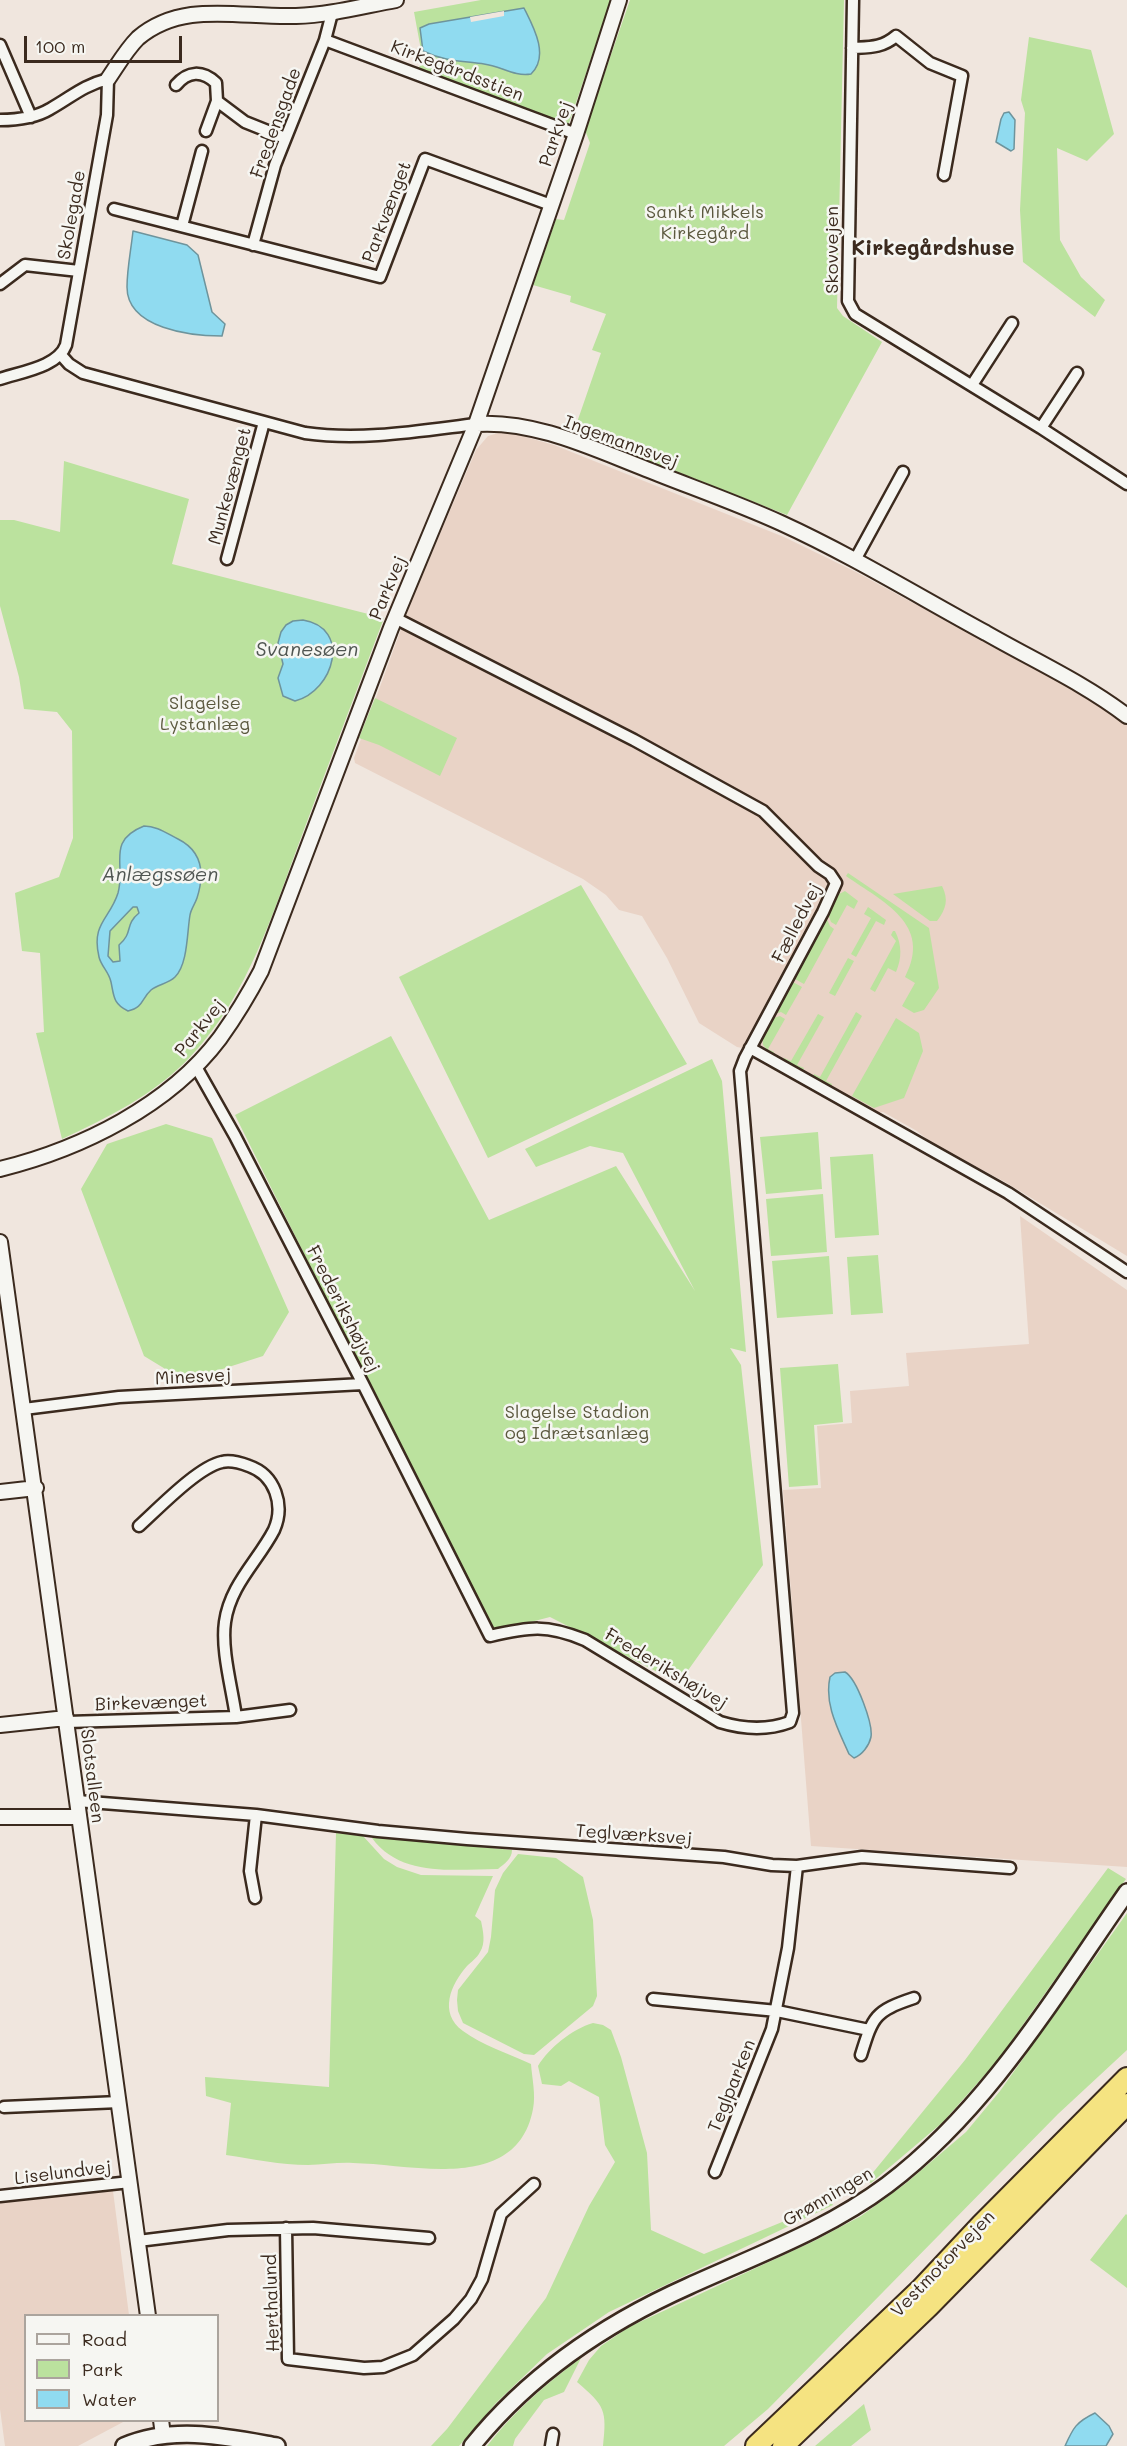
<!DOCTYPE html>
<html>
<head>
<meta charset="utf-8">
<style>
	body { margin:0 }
	#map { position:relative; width:1127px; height:2446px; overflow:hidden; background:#f0e6de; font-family:Mali,sans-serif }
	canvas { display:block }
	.legend { position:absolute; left:24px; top:2314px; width:195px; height:108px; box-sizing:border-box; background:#f6f6f2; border:2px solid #aba49d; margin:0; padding:8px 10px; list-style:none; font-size:18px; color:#3b2a1e }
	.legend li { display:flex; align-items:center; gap:12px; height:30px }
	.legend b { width:30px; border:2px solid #aba49d }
	.scale { position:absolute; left:24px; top:36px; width:158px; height:27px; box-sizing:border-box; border:3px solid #3b2a1e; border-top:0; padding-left:8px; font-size:18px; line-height:21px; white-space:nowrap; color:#3b2a1e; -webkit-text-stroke:4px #f6f6f2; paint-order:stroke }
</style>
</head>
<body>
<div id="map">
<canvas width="1127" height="2446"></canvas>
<ul class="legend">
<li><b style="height:8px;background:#f6f6f2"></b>Road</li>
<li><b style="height:16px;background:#bbe29e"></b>Park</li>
<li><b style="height:16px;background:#90dbf0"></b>Water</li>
</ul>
<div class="scale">100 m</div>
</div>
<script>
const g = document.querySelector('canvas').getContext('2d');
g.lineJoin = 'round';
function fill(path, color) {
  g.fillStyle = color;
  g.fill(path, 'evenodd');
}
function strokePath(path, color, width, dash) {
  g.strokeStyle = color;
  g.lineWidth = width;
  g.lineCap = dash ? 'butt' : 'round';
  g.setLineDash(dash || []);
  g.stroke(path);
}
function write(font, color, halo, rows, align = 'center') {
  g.font = font + ' Mali,sans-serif';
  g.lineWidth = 5;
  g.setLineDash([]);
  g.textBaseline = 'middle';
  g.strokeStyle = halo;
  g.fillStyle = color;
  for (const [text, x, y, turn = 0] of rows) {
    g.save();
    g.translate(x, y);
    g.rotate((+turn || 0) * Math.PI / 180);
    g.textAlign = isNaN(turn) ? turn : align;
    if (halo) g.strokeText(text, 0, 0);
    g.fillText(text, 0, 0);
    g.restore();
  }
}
const built = new Path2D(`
	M 505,431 L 554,445 L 784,537 L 856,572 L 1096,702 L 1127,725 L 1127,1256 L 1005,1182 L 933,1144 L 917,1131 L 883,1112 L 877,1113 L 768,1053 L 737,1047 L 699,1023 L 667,958 L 642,916 L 619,910 L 606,895 L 583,879 L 355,763 L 354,758 L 412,599 L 476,450 L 488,436 Z
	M 1020,1216 L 1127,1290 L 1127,1867 L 811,1846 L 783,1490 L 821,1488 L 817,1426 L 852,1423 L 850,1391 L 909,1386 L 906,1353 L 1029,1344 Z
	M 113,2191 L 129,2315 L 26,2316 L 26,2420 L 125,2421 L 78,2446 L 5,2446 L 0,2409 L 0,2203 Z`);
const green = new Path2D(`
	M 481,0 L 611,0 L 568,126 L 418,69 L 423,61 L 414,12 Z
	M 630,0 L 844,0 L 837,308 L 843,316 L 882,342 L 787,515 L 574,431 L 601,353 L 592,350 L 606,314 L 570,302 L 571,296 L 533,285 L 556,219 L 564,220 L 590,143 L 585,130 Z
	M 1029,37 L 1091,50 L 1114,134 L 1087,161 L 1057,148 L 1060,240 L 1081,277 L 1105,300 L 1095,317 L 1023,262 L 1020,210 L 1025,113 L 1021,100 Z
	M 64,461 L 189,499 L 172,564 L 384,618 C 357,690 329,762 302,835 C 273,912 249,994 191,1056 C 156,1094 107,1118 62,1139 L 36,1033 L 44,1032 L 40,953 L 22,951 L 15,893 L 59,877 L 73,838 L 72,731 L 57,712 L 24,709 L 19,677 L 0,606 L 0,520 L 14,520 L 60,532 Z
	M 375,698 L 457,738 L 440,776 L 379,745 L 359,738 Z
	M 848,873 L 929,928 L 939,988 L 924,1010 L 914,1013 L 902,1006 L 915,983 L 905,977 C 933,924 883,902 846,876 Z
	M 581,885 L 687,1064 L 488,1158 L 399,977 Z
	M 942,886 C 949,900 946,909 937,921 L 930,921 L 893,894 Z
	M 845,891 L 858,901 L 854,909 L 847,905 L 836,925 L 831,922 L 828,914 L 839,894 Z
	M 868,907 L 886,920 L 884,925 L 876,921 L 856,957 L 851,954 L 871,918 L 864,914 Z
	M 826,917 L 830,926 L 834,929 L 804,984 L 793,978 Z
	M 893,931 L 895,931 C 902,945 902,958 896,972 L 888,968 L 875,992 L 870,989 L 896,941 L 891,935 Z
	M 848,958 L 854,961 L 835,996 L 829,993 Z
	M 791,981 L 802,987 L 786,1015 L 781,1012 L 772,1015 Z
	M 856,1012 L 862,1016 L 826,1081 L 832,1084 L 831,1088 L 812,1078 L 814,1074 L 820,1077 Z
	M 818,1014 L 824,1017 L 797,1065 L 804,1068 L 802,1072 L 782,1061 L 784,1058 L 791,1061 Z
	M 780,1016 L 785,1019 L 768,1049 L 774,1052 L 773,1056 L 763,1045 L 762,1034 L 770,1019 Z
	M 896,1018 L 919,1033 L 923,1051 L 904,1098 L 874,1108 L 852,1096 Z
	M 391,1036 L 489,1220 L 616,1166 L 695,1291 L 623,1153 L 590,1146 L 536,1167 L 525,1149 L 712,1059 L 722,1081 L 746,1352 L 730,1348 L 741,1365 L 763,1565 L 679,1683 L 550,1617 L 492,1632 L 235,1115 Z
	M 166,1124 L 212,1138 L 289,1312 L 263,1356 L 185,1381 L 144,1356 L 81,1189 L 107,1144 Z
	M 818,1132 L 822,1189 L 766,1194 L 760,1137 Z
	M 873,1154 L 879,1235 L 835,1238 L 830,1157 Z
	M 823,1194 L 827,1252 L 771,1256 L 766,1199 Z
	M 878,1255 L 883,1313 L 851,1315 L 847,1257 Z
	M 829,1256 L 833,1314 L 777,1318 L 772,1261 Z
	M 838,1364 L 843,1422 L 814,1425 L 818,1485 L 789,1487 L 780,1368 Z
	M 336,1833 L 363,1836 L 384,1859 L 397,1867 L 421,1875 L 493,1876 L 475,1916 L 481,1921 C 483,1931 486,1943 480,1952 C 477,1958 471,1962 467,1966 C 451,1984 438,2013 463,2031 C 482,2045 509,2054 531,2064 C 532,2078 536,2095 533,2109 C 517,2194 413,2164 353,2163 C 338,2162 323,2165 308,2165 C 281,2165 253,2159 226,2155 L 231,2103 L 206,2096 L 205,2077 L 329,2087 Z
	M 375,1837 L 512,1850 C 512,1859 504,1864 498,1869 C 455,1869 401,1878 372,1838 Z
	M 518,1854 L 556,1858 L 583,1877 L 593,1920 L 597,1996 L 593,2006 L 534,2055 L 524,2054 L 463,2023 L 458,2011 L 457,2000 L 458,1990 L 488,1952 L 491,1937 L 495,1890 L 503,1873 Z
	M 1108,1868 L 1126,1879 L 998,2060 L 943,2122 L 871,2183 L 866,2181 L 965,2060 Z
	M 1127,1913 L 1127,2050 L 1058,2114 L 768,2409 L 724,2446 L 603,2446 C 607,2410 605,2406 577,2382 L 589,2360 L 601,2346 L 629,2327 L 814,2241 L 861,2216 L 905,2184 L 966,2132 L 1000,2091 Z
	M 593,2023 L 603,2025 L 611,2030 L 621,2057 L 647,2153 L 651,2230 L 704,2254 L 831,2202 L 833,2205 L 609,2312 L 547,2354 L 496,2403 L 459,2446 L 431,2446 L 447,2429 L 546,2298 L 589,2206 L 615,2162 L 605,2145 L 599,2097 L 569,2081 L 561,2086 L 542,2084 L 538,2066 C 549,2048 572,2029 593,2023 Z
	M 1126,2214 L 1127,2215 L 1127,2288 L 1090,2260 Z
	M 581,2358 L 564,2392 L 544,2400 L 515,2439 L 513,2446 L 487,2446 C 514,2411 546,2384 581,2358 Z
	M 864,2404 L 871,2430 L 851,2446 L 815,2446 Z`);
const water = new Path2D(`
	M 524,8 C 533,26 550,56 531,74 C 514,77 501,66 484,64 C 462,61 443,61 423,51 L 420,28 L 429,24 Z
	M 1009,112 L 1015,120 L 1014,149 L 1011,151 L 996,142 L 1001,119 L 1004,113 Z
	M 133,231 L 187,245 L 198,255 L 212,312 L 225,324 L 222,336 C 192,336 127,329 127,287 C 127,269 131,250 133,231 Z
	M 303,620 C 352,628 334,691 295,701 L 283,696 L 278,678 L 283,664 L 278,643 L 281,632 L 286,625 L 293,621 Z
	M 144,826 C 157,826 166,833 178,839 C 202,851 205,873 197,898 C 195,904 191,909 190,915 C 187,932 188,964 175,977 C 168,984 158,984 151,990 C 141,999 144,1007 128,1011 C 113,1004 114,996 111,982 C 109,972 101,966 99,957 C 91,923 110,919 118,893 C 126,864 106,841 144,826 ZM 133,907 L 137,907 L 139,913 C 124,925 134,932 119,945 L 120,961 L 113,962 L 108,956 L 110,931 Z
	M 845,1672 C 857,1679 873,1724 871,1737 C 869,1746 862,1755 854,1758 L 849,1754 C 838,1729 824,1704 830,1677 L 835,1673 Z
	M 1095,2413 L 1109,2426 L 1113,2434 L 1106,2446 L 1065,2446 C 1073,2428 1076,2422 1095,2413 Z`);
const pier = new Path2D(`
	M 504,11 L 504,16 L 471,22 L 470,17 Z`);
const minor = new Path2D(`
	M 853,0 L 848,301 L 855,314 L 1041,428 L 1127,484
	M 325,40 L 576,134
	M 0,45 L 31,117
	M 852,48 C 870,47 882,48 896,36 L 930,63 L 962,76 L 944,175
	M 176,85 C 188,71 202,70 216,83 L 217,101 L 206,131
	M 217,101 L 245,122 L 285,138
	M 0,120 C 18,120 35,118 50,109 C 73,96 82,86 108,79 L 107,115 L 66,345 C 58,367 20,372 0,379
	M 114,209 L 380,277 L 425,159 L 551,205
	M 182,226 L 202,151
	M 253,245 L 275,165 L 325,40 L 332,13
	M 0,284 L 25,265 L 79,271
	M 61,355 L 69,364 L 83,373 L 305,433 C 362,441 419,431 476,424
	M 972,385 L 1012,323
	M 1041,428 L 1077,373
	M 227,559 L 264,422
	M 855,560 L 903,472
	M 750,1048 L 1008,1193 L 1127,1272
	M 195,1065 L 235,1136 L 363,1384 L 490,1636 C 530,1627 546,1624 585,1640 L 720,1722 C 743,1729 766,1731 790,1722 L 793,1713 L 740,1071 L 745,1058 L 823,912 L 836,883 L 830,874 L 818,866 L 763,811 L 634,740 L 395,618
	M 24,1409 L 119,1397 L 363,1384
	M 139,1526 C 159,1508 198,1467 222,1462 C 230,1460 241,1463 249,1466 C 275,1475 285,1505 274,1530 C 258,1561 230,1585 225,1622 C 221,1650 232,1688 236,1717
	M 67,1722 L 236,1717 L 290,1710
	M 77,1801 L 256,1815 L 378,1831 L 467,1839 L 724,1857 L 772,1865 L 797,1866 L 862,1857 L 1010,1868
	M 255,1898 L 250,1871 L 256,1815
	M 653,1999 L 777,2011 L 869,2030
	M 861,2055 C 873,2016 875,2011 914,1998
	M 4,2107 L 119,2102
	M 715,2172 L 772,2029 L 788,1948 L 797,1866
	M 0,2196 L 130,2182
	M 286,2228 L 288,2359 L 364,2368 L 383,2367 L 413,2355 L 454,2319 L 471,2299 L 482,2279 L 501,2214 L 534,2184
	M 138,2241 L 228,2230 L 313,2228 L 429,2238
	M 551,2446 L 553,2434`);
const tertiary = new Path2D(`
	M 108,79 C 117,66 126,50 138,38 C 183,0 239,18 296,16 C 330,15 363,6 396,0
	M 476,424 C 534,420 592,448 646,469 C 691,487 737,503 781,523 C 851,555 918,596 986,633 C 1033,660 1084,683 1127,716
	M 0,1169 C 81,1149 169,1106 220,1038 C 235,1017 249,994 261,971 L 391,628 L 476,424 L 576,134 L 619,0
	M 0,1242 L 148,2316
	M 0,1492 L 36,1488
	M 0,1725 L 66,1718
	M 0,1817 L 79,1817
	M 161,2420 L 163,2435`);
const secondary = new Path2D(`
	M 124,2446 C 174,2425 227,2437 277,2446
	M 472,2446 C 529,2375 606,2323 689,2286 C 757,2255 827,2230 887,2185 C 989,2108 1055,1995 1127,1892`);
const motorway = new Path2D(`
	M 756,2446 L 921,2289 L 981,2225 L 1127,2078
	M 783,2446 L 929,2306 L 1127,2104`);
const streetNames = [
	["Kirkegårdsstien",457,71,21],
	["Fredensgade",276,123,-70],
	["Parkvej",556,134,-71],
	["Parkvænget",387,212,-69],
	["Skolegade",72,215,-80],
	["Skovvejen",832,250,-90],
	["Ingemannsvej",621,442,20],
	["Munkevænget",230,486,-75],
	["Parkvej",388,588,-67],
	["Fælledvej",797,923,-63],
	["Parkvej",200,1028,-51],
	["Frederikshøjvej",343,1309,63],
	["Minesvej",193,1377,-3],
	["Frederikshøjvej",666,1669,31],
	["Birkevænget",151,1703,-2],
	["Slotsalleen",92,1776,83],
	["Teglværksvej",634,1835,4],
	["Teglparken",732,2086,-68],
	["Liselundvej",63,2173,-7],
	["Grønningen",828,2197,-30],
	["Vestmotorvejen",943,2264,-46],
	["Herthalund",272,2303,-92]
];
const parkNames = [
	["Sankt Mikkels",705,212],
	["Kirkegård",705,233],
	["Slagelse",205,703],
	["Lystanlæg",205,724],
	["Slagelse Stadion",577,1412],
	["og Idrætsanlæg",577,1433]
];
const waterNames = [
	["Svanesøen",307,650],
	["Anlægssøen",160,875]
];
const quarterNames = [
	["Kirkegårdshuse",933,249]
];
fill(built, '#e9d3c6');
fill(green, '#bbe29e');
fill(water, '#90dbf0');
strokePath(water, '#6e949c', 1.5);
fill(pier, '#f0e6de');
strokePath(minor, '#3b2a1e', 15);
strokePath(tertiary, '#3b2a1e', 18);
strokePath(secondary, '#3b2a1e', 20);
strokePath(motorway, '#3b2a1e', 24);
strokePath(minor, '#f6f6f2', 10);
strokePath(tertiary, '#f6f6f2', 14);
strokePath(secondary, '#f6f6f2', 15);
strokePath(motorway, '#f5e381', 20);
write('18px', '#3b2a1e', '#f6f6f2', streetNames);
write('18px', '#5b583e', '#f6f6f2', parkNames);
write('italic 20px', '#505652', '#f6f6f2', waterNames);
write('bold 21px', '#3b2a1e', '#f6f6f2', quarterNames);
</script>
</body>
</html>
